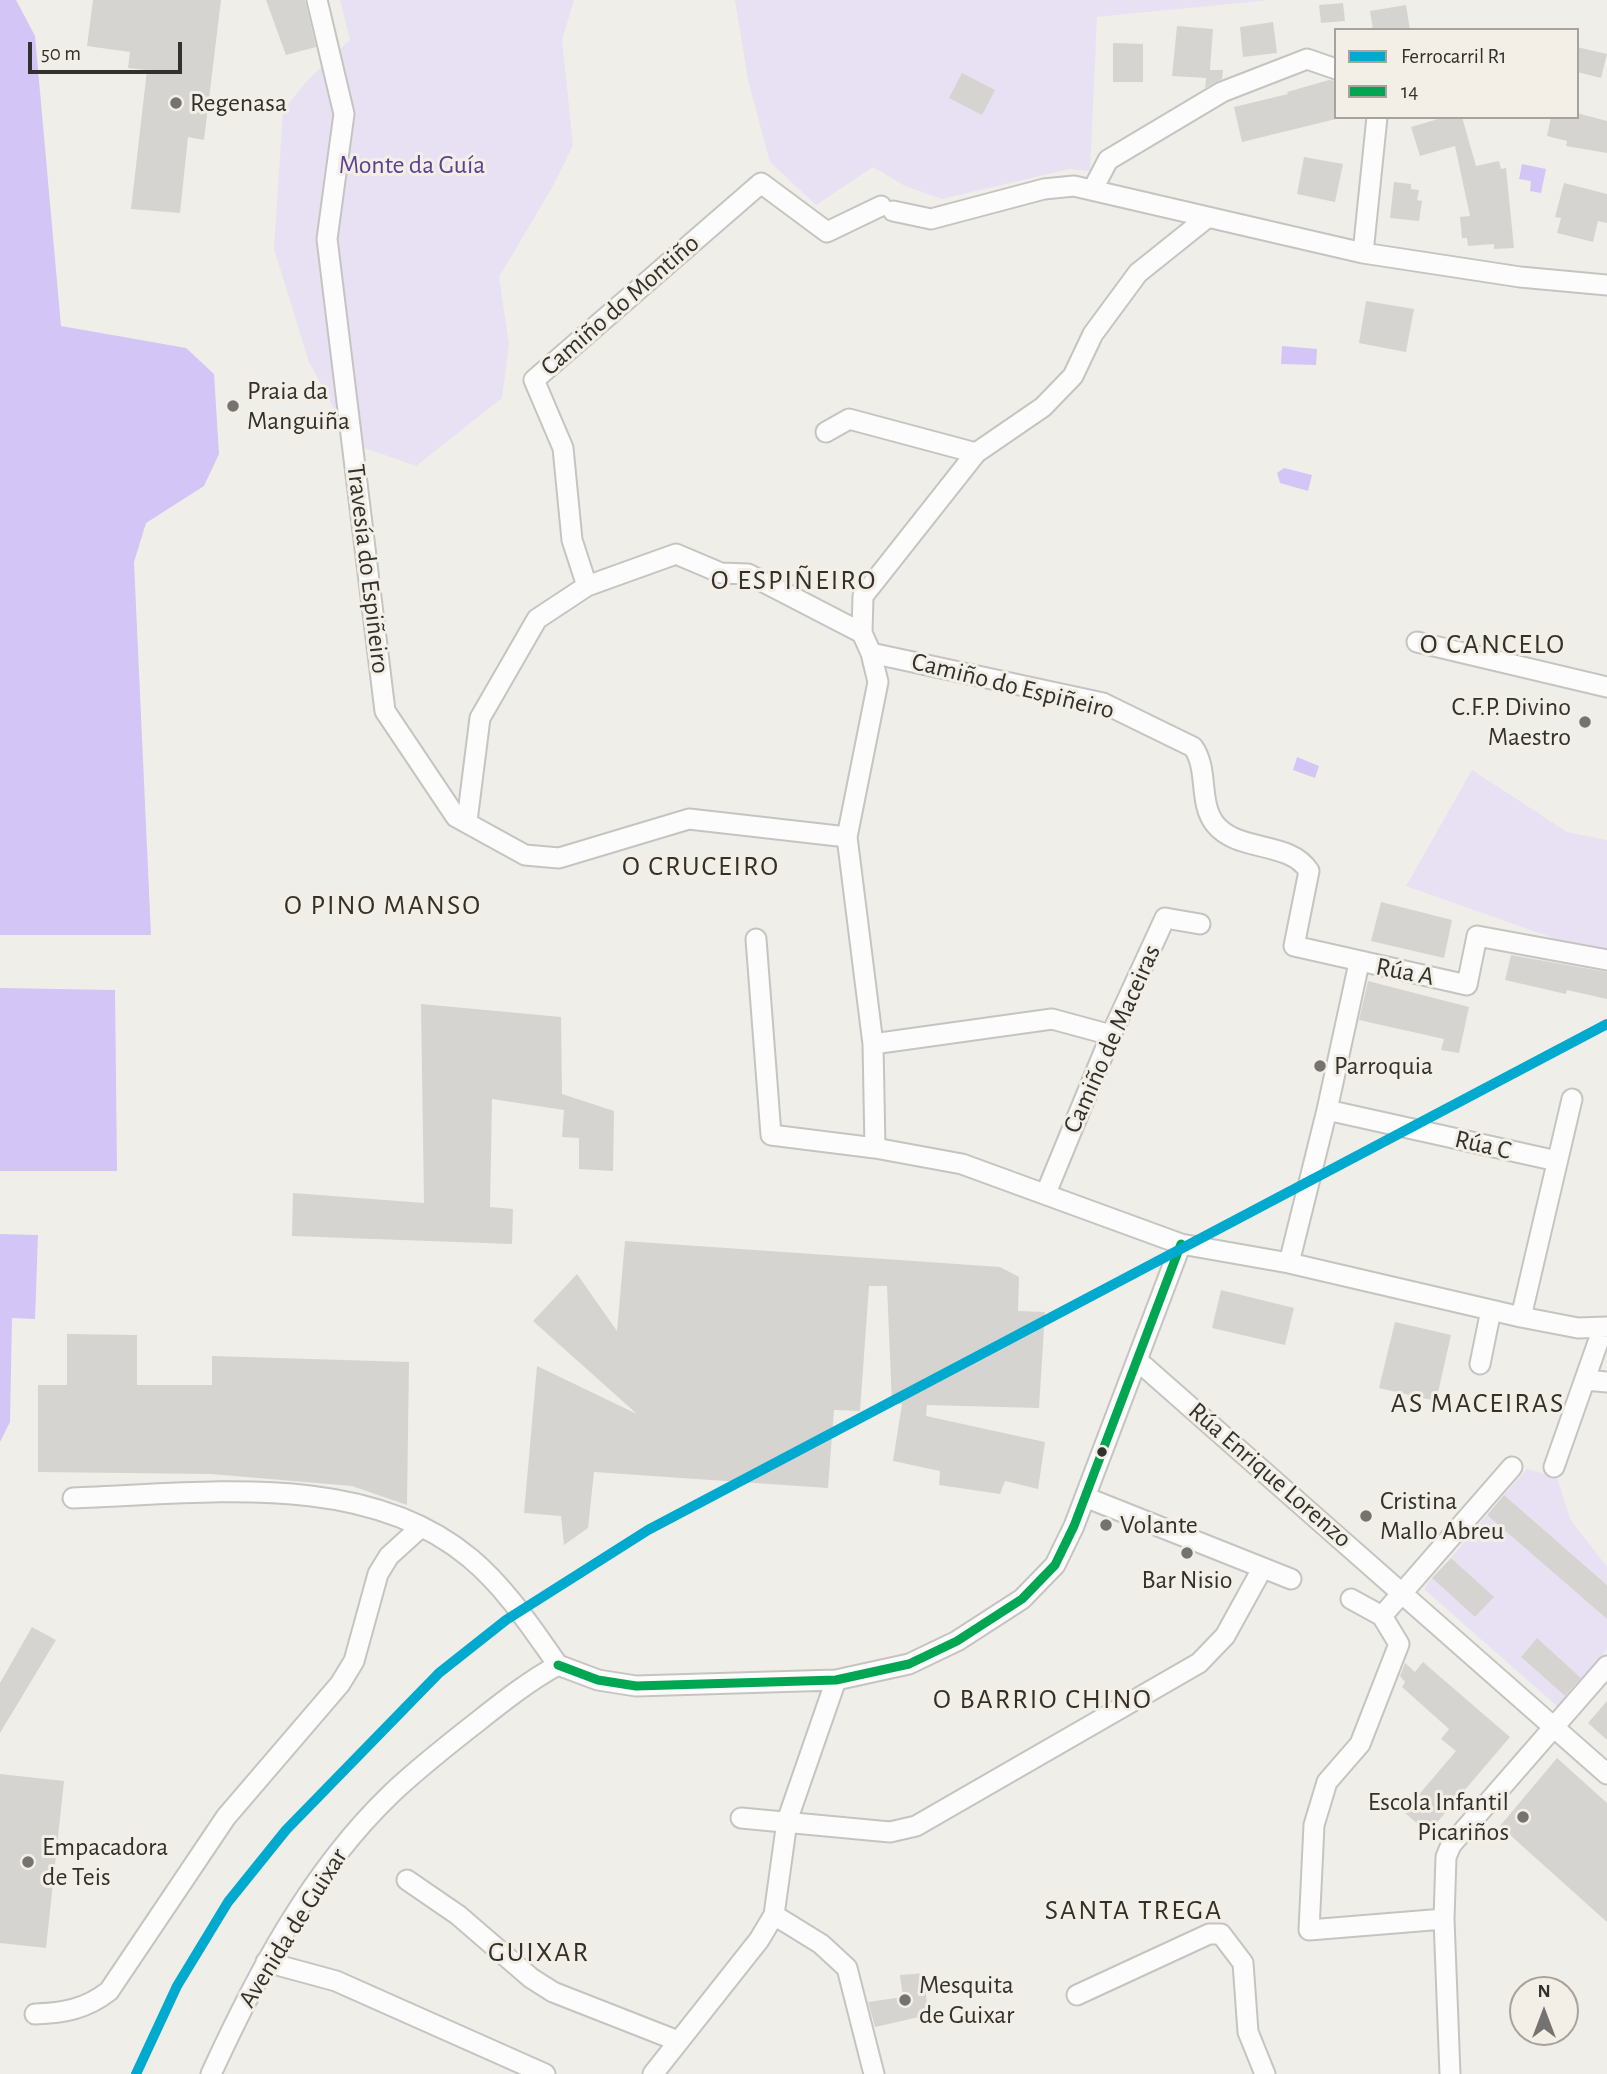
<!DOCTYPE html>
<html>
<head>
<meta charset="utf-8">
<style>
	body { margin:0 }
	#map { position:relative; width:1607px; height:2074px; overflow:hidden; background:#f0eee9; font-family:"Alegreya Sans",sans-serif }
	canvas { display:block }
	.legend { position:absolute; left:1334px; top:28px; width:245px; height:91px; box-sizing:border-box; background:#f3efe6; border:2px solid #a6a39c; margin:0; padding:9px 12px; list-style:none; font-size:21px; color:#32312d }
	.legend li { display:flex; align-items:center; gap:14px; height:35px }
	.legend b { width:35px; border:2px solid #a6a39c }
	.north { position:absolute; left:1509px; top:1976px; width:70px; height:70px; box-sizing:border-box; background:#f3efe6; border:2px solid #a6a39c; border-radius:50%; rotate:0deg; font-size:19px; font-weight:700; line-height:28px; text-align:center; color:#32312d }
	.north::after { content:''; display:block; margin:auto; width:24px; height:32px; background:#74736f; clip-path:polygon(50% 0,100% 100%,50% 72%,0 100%) }
	.scale { position:absolute; left:28px; top:42px; width:154px; height:32px; box-sizing:border-box; border:4px solid #32312d; border-top:0; padding-left:9px; font-size:21px; line-height:24px; white-space:nowrap; color:#32312d; -webkit-text-stroke:5px #f3efe6; paint-order:stroke }
</style>
</head>
<body>
<div id="map">
<canvas width="1607" height="2074"></canvas>
<ul class="legend">
<li><b style="height:9px;background:#00a9ce"></b>Ferrocarril R1</li>
<li><b style="height:9px;background:#00a651"></b>14</li>
</ul>
<div class="north">N</div>
<div class="scale">50 m</div>
</div>
<script>
const g = document.querySelector('canvas').getContext('2d');
g.lineJoin = 'round';
function fill(path, color) {
  g.fillStyle = color;
  g.fill(path, 'evenodd');
}
function strokePath(path, color, width, dash) {
  g.strokeStyle = color;
  g.lineWidth = width;
  g.lineCap = dash ? 'butt' : 'round';
  g.setLineDash(dash || []);
  g.stroke(path);
}
function write(font, color, halo, rows, align = 'center') {
  g.font = font + ' "Alegreya Sans",sans-serif';
  g.lineWidth = 6;
  g.setLineDash([]);
  g.textBaseline = 'middle';
  g.strokeStyle = halo;
  g.fillStyle = color;
  for (const [text, x, y, turn = 0] of rows) {
    g.save();
    g.translate(x, y);
    g.rotate((+turn || 0) * Math.PI / 180);
    g.textAlign = isNaN(turn) ? turn : align;
    if (halo) g.strokeText(text, 0, 0);
    g.fillText(text, 0, 0);
    g.restore();
  }
}
const green = new Path2D(`
	M 340,0 L 574,0 L 562,40 L 573,145 L 553,186 L 499,277 L 509,344 L 502,398 L 416,466 L 353,444 L 309,362 L 274,249 L 283,110 L 307,81 L 350,40 Z
	M 735,0 L 1269,0 L 1097,17 L 1090,171 L 1069,169 L 942,199 L 905,186 L 873,167 L 816,205 L 770,162 L 748,80 Z
	M 1472,770 L 1567,832 L 1607,840 L 1607,957 L 1406,886 Z
	M 1527,1469 L 1557,1477 L 1570,1519 L 1607,1567 L 1607,1585 L 1504,1495 Z
	M 1487,1515 L 1607,1619 L 1607,1649 L 1582,1679 L 1537,1638 L 1521,1657 L 1566,1697 L 1558,1707 L 1424,1589 L 1432,1578 L 1475,1617 L 1493,1598 L 1451,1558 Z`);
const water = new Path2D(`
	M 0,0 L 16,0 L 35,36 L 61,326 L 186,348 L 214,374 L 219,454 L 204,486 L 146,523 L 134,562 L 151,935 L 0,935 Z
	M 1522,164 L 1546,169 L 1541,193 L 1530,191 L 1531,181 L 1519,179 Z
	M 1282,346 L 1317,349 L 1316,365 L 1281,364 Z
	M 1284,468 L 1312,475 L 1308,491 L 1280,483 L 1277,473 Z
	M 1297,757 L 1319,766 L 1315,778 L 1293,770 Z
	M 0,988 L 115,990 L 117,1171 L 0,1171 Z
	M 0,1234 L 38,1235 L 35,1319 L 12,1318 L 10,1422 L 0,1442 Z`);
const building = new Path2D(`
	M 93,0 L 221,0 L 204,140 L 188,137 L 180,213 L 131,209 L 147,70 L 128,68 L 130,52 L 87,46 Z
	M 266,0 L 305,0 L 316,47 L 286,55 Z
	M 1343,3 L 1345,21 L 1321,23 L 1319,5 Z
	M 1406,5 L 1410,30 L 1373,30 L 1370,11 Z
	M 1273,22 L 1277,53 L 1243,57 L 1240,27 Z
	M 1177,26 L 1213,29 L 1210,70 L 1223,70 L 1222,79 L 1205,88 L 1206,78 L 1172,76 Z
	M 1113,43 L 1143,44 L 1143,82 L 1113,82 Z
	M 1577,47 L 1607,54 L 1601,78 L 1577,72 Z
	M 962,73 L 995,90 L 982,115 L 949,98 Z
	M 1329,80 L 1336,81 L 1336,119 L 1242,142 L 1234,107 L 1288,94 L 1287,92 Z
	M 1577,113 L 1607,121 L 1607,153 L 1566,146 L 1567,141 L 1547,136 L 1551,117 L 1577,117 Z
	M 1445,117 L 1462,117 L 1476,166 L 1499,161 L 1501,169 L 1506,168 L 1514,248 L 1494,249 L 1494,244 L 1468,246 L 1467,238 L 1462,238 L 1460,217 L 1470,216 L 1455,146 L 1420,156 L 1411,127 Z
	M 1304,157 L 1343,164 L 1335,202 L 1297,194 Z
	M 1394,182 L 1411,184 L 1411,189 L 1419,190 L 1417,200 L 1422,201 L 1419,221 L 1390,218 Z
	M 1564,183 L 1607,194 L 1607,223 L 1598,221 L 1593,242 L 1557,233 L 1561,218 L 1555,217 Z
	M 1366,301 L 1414,309 L 1406,352 L 1359,343 Z
	M 1381,902 L 1452,920 L 1444,958 L 1371,941 Z
	M 1511,955 L 1607,972 L 1607,999 L 1567,990 L 1566,994 L 1505,980 Z
	M 1368,981 L 1469,1007 L 1459,1053 L 1441,1050 L 1444,1039 L 1359,1020 Z
	M 421,1004 L 561,1017 L 562,1094 L 614,1111 L 613,1171 L 579,1169 L 579,1138 L 562,1137 L 564,1110 L 492,1099 L 490,1207 L 513,1209 L 512,1244 L 292,1236 L 293,1193 L 424,1203 Z
	M 625,1241 L 1000,1267 L 1019,1277 L 1018,1311 L 1045,1312 L 1039,1408 L 927,1405 L 926,1416 L 1045,1442 L 1038,1489 L 1005,1481 L 1000,1494 L 939,1485 L 940,1471 L 893,1461 L 902,1404 L 892,1404 L 887,1286 L 869,1286 L 860,1411 L 834,1410 L 828,1488 L 594,1472 L 588,1528 L 564,1545 L 561,1516 L 524,1513 L 537,1366 L 637,1414 L 533,1321 L 577,1274 L 617,1331 Z
	M 1221,1290 L 1294,1308 L 1285,1345 L 1212,1328 Z
	M 1395,1322 L 1451,1335 L 1436,1401 L 1379,1388 Z
	M 67,1334 L 137,1335 L 137,1385 L 212,1385 L 212,1356 L 409,1362 L 407,1505 L 352,1486 L 211,1474 L 38,1472 L 38,1385 L 67,1385 Z
	M 1504,1495 L 1607,1585 L 1607,1619 L 1487,1515 Z
	M 1451,1558 L 1494,1597 L 1475,1617 L 1432,1578 Z
	M 32,1627 L 56,1640 L 0,1733 L 0,1683 Z
	M 1537,1638 L 1581,1678 L 1565,1696 L 1521,1657 Z
	M 1423,1662 L 1510,1737 L 1428,1833 L 1404,1812 L 1456,1751 L 1441,1739 L 1449,1729 L 1402,1687 L 1405,1682 L 1400,1676 L 1405,1663 L 1415,1672 Z
	M 1607,1701 L 1607,1740 L 1588,1723 Z
	M 1557,1758 L 1607,1803 L 1607,1922 L 1500,1826 Z
	M 0,1774 L 64,1781 L 46,1948 L 0,1943 Z
	M 924,1973 L 928,2015 L 875,2027 L 868,2002 L 903,1997 L 900,1975 Z`);
const minor = new Path2D(`
	M 317,0 L 344,114 L 327,239 L 385,711 L 456,817 L 525,855 L 559,858 L 689,819 L 847,837
	M 1093,189 L 1108,160 L 1222,92 L 1307,59 L 1336,69
	M 893,211 L 931,219 L 1044,189 L 1074,186 L 1363,253 L 1520,277 L 1607,285
	M 1208,217 L 1138,273 L 1093,334 L 1073,376 L 1043,407 L 976,453 L 863,596 L 862,633 L 871,653 L 878,682 L 847,837 L 873,1044 L 875,1148 L 962,1164 L 1181,1244 L 1289,1263 L 1521,1317 L 1578,1328 L 1607,1327
	M 1363,253 L 1377,117
	M 826,432 L 849,419 L 976,453
	M 587,586 L 572,540 L 563,448 L 534,380 L 761,183 L 827,232 L 881,206
	M 1417,642 L 1607,687
	M 871,653 L 1103,703 L 1193,747 C 1209,769 1198,802 1215,824 C 1238,853 1289,840 1309,871 L 1294,946 L 1467,985 L 1477,936 L 1607,960
	M 467,821 L 480,718 L 537,619 L 587,586 L 676,554 L 721,573 L 748,574 L 862,633
	M 756,939 L 771,1135 L 875,1148
	M 873,1044 L 1052,1019 L 1111,1035
	M 1327,1110 L 1557,1161
	M 1046,1193 L 1111,1035 L 1165,918 L 1200,924
	M 1289,1263 L 1327,1110 L 1359,963
	M 1521,1317 L 1572,1099
	M 1138,1361 L 1607,1774
	M 1480,1364 L 1491,1310
	M 1586,1380 L 1607,1382
	M 1554,1467 L 1603,1328
	M 1085,1497 L 1291,1579
	M 73,1498 C 200,1494 364,1469 470,1558 C 506,1588 531,1627 558,1665
	M 1351,1599 L 1382,1616
	M 558,1665 L 598,1680 L 636,1686 L 836,1680 L 909,1664 L 957,1641 L 1022,1599 L 1055,1565 L 1074,1526 L 1181,1244
	M 741,1818 L 890,1832 L 916,1826 L 1199,1663 L 1225,1636 L 1262,1569
	M 407,1880 L 458,1915 L 531,1978 L 553,1992 L 678,2041
	M 774,1915 L 821,1944 L 847,1968 L 874,2074
	M 1444,1919 L 1309,1930 L 1314,1825 L 1327,1782 L 1360,1744 L 1399,1644 L 1382,1616 L 1512,1467
	M 266,1962 L 336,1981 L 545,2074
	M 1077,1995 L 1209,1934 L 1221,1934 L 1243,1963 L 1248,2032 L 1265,2074
	M 35,2014 C 64,2013 86,2009 109,1991 L 226,1817 L 340,1684 L 354,1661 L 378,1574 L 389,1556 L 421,1527
	M 211,2074 C 257,1974 310,1872 391,1794 C 416,1770 444,1748 472,1726 C 500,1704 527,1682 558,1665
	M 653,2074 L 759,1940 L 774,1915 L 787,1821 L 836,1680
	M 1450,2074 L 1444,1919 L 1446,1857 L 1451,1845 L 1607,1666`);
const bus1 = new Path2D(`
	M 558,1665 L 598,1680 L 636,1686 L 836,1680 L 909,1664 L 957,1641 L 1022,1599 L 1055,1565 L 1074,1526 L 1181,1244`);
const rail1 = new Path2D(`
	M 136,2074 L 177,1986 L 228,1902 L 286,1830 L 439,1673 L 506,1620 L 648,1530 L 1607,1024`);
const markers = [
	[176,103,7,"#74736f"],
	[233,406,7,"#74736f"],
	[1585,722,7,"#74736f"],
	[1320,1066,7,"#74736f"],
	[1102,1452,6,"#32312d"],
	[1366,1516,7,"#74736f"],
	[1106,1525,7,"#74736f"],
	[1187,1553,7,"#74736f"],
	[1523,1817,7,"#74736f"],
	[28,1862,7,"#74736f"],
	[905,2000,7,"#74736f"]
];
const poiNames = [
	["Regenasa",190,103],
	["Praia da",247,391],
	["Manguiña",247,421],
	["C.F.P. Divino",1571,707,"right"],
	["Maestro",1571,737,"right"],
	["Parroquia",1334,1066],
	["Cristina",1380,1501],
	["Mallo Abreu",1380,1531],
	["Volante",1120,1525],
	["Bar Nisio",1187,1580,"center"],
	["Escola Infantil",1509,1802,"right"],
	["Picariños",1509,1832,"right"],
	["Empacadora",42,1847],
	["de Teis",42,1877],
	["Mesquita",919,1985],
	["de Guixar",919,2015]
];
const parkNames = [
	["Monte da Guía",412,165]
];
const streetNames = [
	["Camiño do Montiño",620,305,-41],
	["Travesía do Espiñeiro",368,569,83],
	["Camiño do Espiñeiro",1013,686,14],
	["Rúa A",1405,972,11],
	["Camiño de Maceiras",1112,1039,-66],
	["Rúa C",1483,1145,13],
	["Rúa Enrique Lorenzo",1270,1475,41],
	["Avenida de Guixar",293,1928,-58]
];
const neighbourhoodNames = [
	["O ESPIÑEIRO",794,581],
	["O CANCELO",1493,645],
	["O CRUCEIRO",701,867],
	["O PINO MANSO",383,906],
	["AS MACEIRAS",1478,1404],
	["O BARRIO CHINO",1043,1700],
	["SANTA TREGA",1134,1911],
	["GUIXAR",539,1953]
];
fill(green, '#e7e1f3');
fill(water, '#d3c5f5');
fill(building, '#d6d4d0');
strokePath(minor, '#c5c4c0', 23);
strokePath(minor, '#fdfcfc', 19);
strokePath(bus1, '#00a651', 9);
strokePath(rail1, '#00a9ce', 10);
for (const [x, y, r, color] of markers) {
  const dot = new Path2D();
  dot.arc(x, y, r, 0, 2 * Math.PI);
  g.fillStyle = color;
  g.fill(dot);
  strokePath(dot, '#f3efe6', 2.5);
}
write('26px', '#32312d', '#f3efe6', poiNames, 'left');
write('26px', '#5c4093', '#f3efe6', parkNames);
write('26px', '#32312d', '#f3efe6', streetNames);
g.letterSpacing = '2px';
write('28px', '#333029', '#f3efe6', neighbourhoodNames);
g.letterSpacing = '0px';
</script>
</body>
</html>
